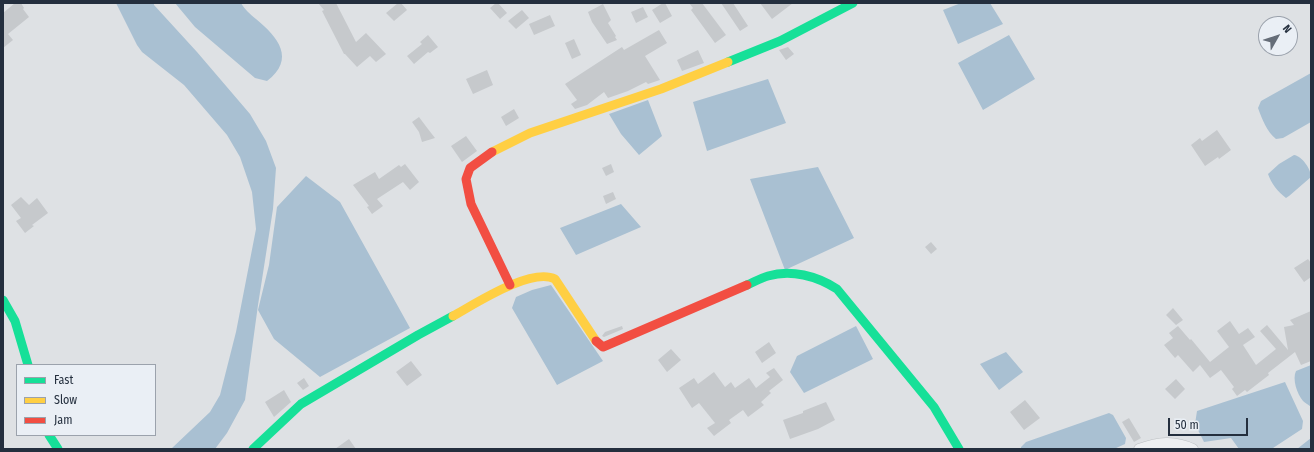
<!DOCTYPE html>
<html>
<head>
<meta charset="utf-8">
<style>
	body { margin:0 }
	#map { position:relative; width:1314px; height:452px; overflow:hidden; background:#dee1e4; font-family:"Fira Sans Condensed",sans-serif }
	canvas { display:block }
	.frame { position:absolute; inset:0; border:4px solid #242f3e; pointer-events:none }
	.legend { position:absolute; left:16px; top:364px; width:140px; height:72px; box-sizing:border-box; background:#eaeff5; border:1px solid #9ba2ac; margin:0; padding:5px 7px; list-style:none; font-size:12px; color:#242f3e }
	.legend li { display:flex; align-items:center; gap:8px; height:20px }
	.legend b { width:20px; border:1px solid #9ba2ac }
	.north { position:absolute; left:1258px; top:16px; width:40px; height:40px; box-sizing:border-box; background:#eaeff5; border:1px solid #9ba2ac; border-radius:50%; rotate:51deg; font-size:11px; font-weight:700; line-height:16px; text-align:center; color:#242f3e }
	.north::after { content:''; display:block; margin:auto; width:14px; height:18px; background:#656d78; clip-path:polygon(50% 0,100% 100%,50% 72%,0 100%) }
	.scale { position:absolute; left:1168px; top:418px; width:80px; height:18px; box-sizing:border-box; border:2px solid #242f3e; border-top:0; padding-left:5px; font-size:12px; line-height:14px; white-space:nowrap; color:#242f3e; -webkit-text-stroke:3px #eaeff5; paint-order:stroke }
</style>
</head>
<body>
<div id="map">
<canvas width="1314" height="452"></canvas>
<div class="frame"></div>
<ul class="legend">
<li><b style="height:5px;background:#16e098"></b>Fast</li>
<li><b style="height:5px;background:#ffcf43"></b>Slow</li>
<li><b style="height:5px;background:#f24e42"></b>Jam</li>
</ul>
<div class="north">N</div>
<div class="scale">50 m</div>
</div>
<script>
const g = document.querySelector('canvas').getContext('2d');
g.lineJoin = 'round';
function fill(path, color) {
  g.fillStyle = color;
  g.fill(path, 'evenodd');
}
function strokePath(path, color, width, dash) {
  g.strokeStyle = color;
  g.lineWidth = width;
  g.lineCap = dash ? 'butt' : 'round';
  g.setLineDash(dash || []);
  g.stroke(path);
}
const water = new Path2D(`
	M 116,3 L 154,3 L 154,5 L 197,52 L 250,114 L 266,141 L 276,168 L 273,209 L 258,305 L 245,400 L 227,433 L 215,449 L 171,449 L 210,412 L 220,395 L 236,332 L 256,229 L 252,192 L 240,157 L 227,135 L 184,85 L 142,52 L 137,45 Z
	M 175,3 L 241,3 C 245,10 250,14 256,19 C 278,37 296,59 267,81 L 255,78 L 195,27 Z
	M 961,3 L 990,3 L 1003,24 L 958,44 L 943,10 Z
	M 1009,35 L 1035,79 L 983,110 L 958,63 Z
	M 1311,73 L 1311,122 L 1283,138 L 1276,139 C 1267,132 1262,119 1258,108 L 1261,101 Z
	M 768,79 L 786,123 L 707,151 L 693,102 Z
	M 648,100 L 662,136 L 639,155 L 621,134 L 609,114 Z
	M 1294,155 C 1302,156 1311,169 1311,177 L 1289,196 L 1286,198 C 1278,192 1271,183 1268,174 L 1279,164 Z
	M 818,167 L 854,238 L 785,270 L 750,179 Z
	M 306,176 L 340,202 L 410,328 L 320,377 L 274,339 L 258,310 L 269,265 L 277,207 Z
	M 621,204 L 641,227 L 576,255 L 560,228 Z
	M 551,285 L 603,361 L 557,385 L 512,308 L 516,297 L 532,290 Z
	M 856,326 L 873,359 L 804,393 L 790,372 L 797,356 Z
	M 1006,352 L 1023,372 L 999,390 L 980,364 Z
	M 1311,365 L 1311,407 C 1309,405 1305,403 1303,401 C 1297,394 1292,379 1296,371 Z
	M 1285,382 L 1303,421 L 1302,429 L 1273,448 L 1273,449 L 1239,449 L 1231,438 L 1204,442 L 1195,424 L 1197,411 Z
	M 1109,413 L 1113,415 L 1126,438 L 1125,444 L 1114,449 L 1021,449 L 1021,447 L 1026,442 Z
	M 1311,438 L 1311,449 L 1297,449 Z`);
const building = new Path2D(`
	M 15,3 L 21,3 L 24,8 L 23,9 L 29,17 L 8,34 L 13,40 L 3,48 L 3,13 Z
	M 318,3 L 336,3 L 356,42 L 366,33 L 386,54 L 376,62 L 370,56 L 357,67 L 345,54 L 344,54 L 322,11 L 324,10 Z
	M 398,3 L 401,3 L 407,10 L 394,21 L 386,13 Z
	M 496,3 L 498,3 L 507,13 L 500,19 L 490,8 Z
	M 663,3 L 665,3 L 672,16 L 660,23 L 652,10 Z
	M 689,3 L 702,3 L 726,35 L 715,43 L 691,10 L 693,8 Z
	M 721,3 L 733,3 L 748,26 L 740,31 Z
	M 760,3 L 793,3 L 772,19 Z
	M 603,4 L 611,20 L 608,23 L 616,36 L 615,37 L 617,40 L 607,44 L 592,22 L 588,12 Z
	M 643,7 L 648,17 L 636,23 L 631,12 Z
	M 522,10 L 529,18 L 516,29 L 508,21 Z
	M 550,15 L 555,26 L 534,35 L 529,24 Z
	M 659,30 L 667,43 L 645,56 L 660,80 L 648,84 L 646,82 L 628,91 L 608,98 L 604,92 L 587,105 L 575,109 L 571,104 L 577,100 L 565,84 L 622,47 L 624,50 Z
	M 428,35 L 438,47 L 430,53 L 428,52 L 414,64 L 407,56 L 422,44 L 420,42 Z
	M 574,39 L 581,55 L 572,59 L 565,43 Z
	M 788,47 L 794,54 L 786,60 L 779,50 Z
	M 698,50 L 704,63 L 682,71 L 677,60 Z
	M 487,70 L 493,85 L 473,94 L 466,79 Z
	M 514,109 L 519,118 L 506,126 L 501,117 Z
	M 419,117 L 428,129 L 435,138 L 422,142 L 419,132 L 412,122 Z
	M 1217,130 L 1231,150 L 1219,159 L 1218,157 L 1205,166 L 1191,145 L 1200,138 L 1202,141 Z
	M 466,136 L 477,151 L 462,162 L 451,146 Z
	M 405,164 L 419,182 L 410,190 L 403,182 L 377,199 L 383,206 L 372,214 L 367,207 L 369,206 L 353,185 L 375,172 L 379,179 L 399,165 L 401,167 Z
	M 611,164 L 614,172 L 606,176 L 602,168 Z
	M 613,192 L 616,199 L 606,204 L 603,196 Z
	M 21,197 L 29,205 L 37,198 L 48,213 L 32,225 L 34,226 L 25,233 L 16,221 L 21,218 L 11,205 Z
	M 931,242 L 937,249 L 931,254 L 925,247 Z
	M 1308,259 L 1311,263 L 1311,277 L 1304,282 L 1294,268 Z
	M 1173,308 L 1183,320 L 1176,325 L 1166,315 Z
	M 1311,311 L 1311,361 L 1301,365 L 1295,352 L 1268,373 L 1269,375 L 1247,392 L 1245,390 L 1237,396 L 1232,389 L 1234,387 L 1221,370 L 1210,378 L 1200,365 L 1193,372 L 1178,355 L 1175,358 L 1164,345 L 1173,338 L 1169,333 L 1178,326 L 1190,340 L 1191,339 L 1210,362 L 1229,347 L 1217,331 L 1230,321 L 1239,334 L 1248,328 L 1255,337 L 1243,345 L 1256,365 L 1276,349 L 1260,331 L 1267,325 L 1288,350 L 1284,327 L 1294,325 L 1290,320 Z
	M 622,326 L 623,329 L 604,337 L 602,336 L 605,332 Z
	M 769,342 L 776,353 L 762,363 L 755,352 Z
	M 671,349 L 681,360 L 667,372 L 658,360 Z
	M 411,361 L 422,375 L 407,386 L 396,372 Z
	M 774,368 L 783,380 L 769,391 L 771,393 L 761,402 L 764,405 L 748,417 L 743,410 L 729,420 L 731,423 L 714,436 L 707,428 L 715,423 L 699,403 L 692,408 L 679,388 L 694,378 L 698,384 L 714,372 L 725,387 L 731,382 L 735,388 L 749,378 L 756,388 L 770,377 L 766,373 Z
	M 304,378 L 309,386 L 303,390 L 297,383 Z
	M 1176,379 L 1185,389 L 1175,399 L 1165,389 Z
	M 284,390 L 291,402 L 274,417 L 265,402 Z
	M 1025,400 L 1040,418 L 1024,430 L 1010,412 Z
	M 826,402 L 835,420 L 818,429 L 790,439 L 783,420 L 803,413 L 803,411 Z
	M 1129,418 L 1141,438 L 1134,442 L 1122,422 Z
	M 349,439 L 356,449 L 335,449 Z`);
const street = new Path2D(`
	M 1139,449 C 1158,442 1174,440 1193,449`);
const fast = new Path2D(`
	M 728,62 L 780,41 L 853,3
	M 747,285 C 754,282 761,278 768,276 C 791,269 817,276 837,289 L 934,407 L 959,449
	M 3,300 L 15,321 L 28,365
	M 49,435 L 58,449
	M 253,449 L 301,404 L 418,335 L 453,316`);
const slow = new Path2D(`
	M 492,152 L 530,133 L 661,89 L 728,62
	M 453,316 C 475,304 531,267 555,279 L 596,341`);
const jam = new Path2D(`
	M 492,152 L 470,168 L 466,179 L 471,204 L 510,285
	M 596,341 L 603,347 L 747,285`);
fill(water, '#a9c0d2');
fill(building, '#c6c9cc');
strokePath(street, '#bcbfc2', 11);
strokePath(street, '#edeff1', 10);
strokePath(fast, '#16e098', 9);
strokePath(slow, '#ffcf43', 9);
strokePath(jam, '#f24e42', 9);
</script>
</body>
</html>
